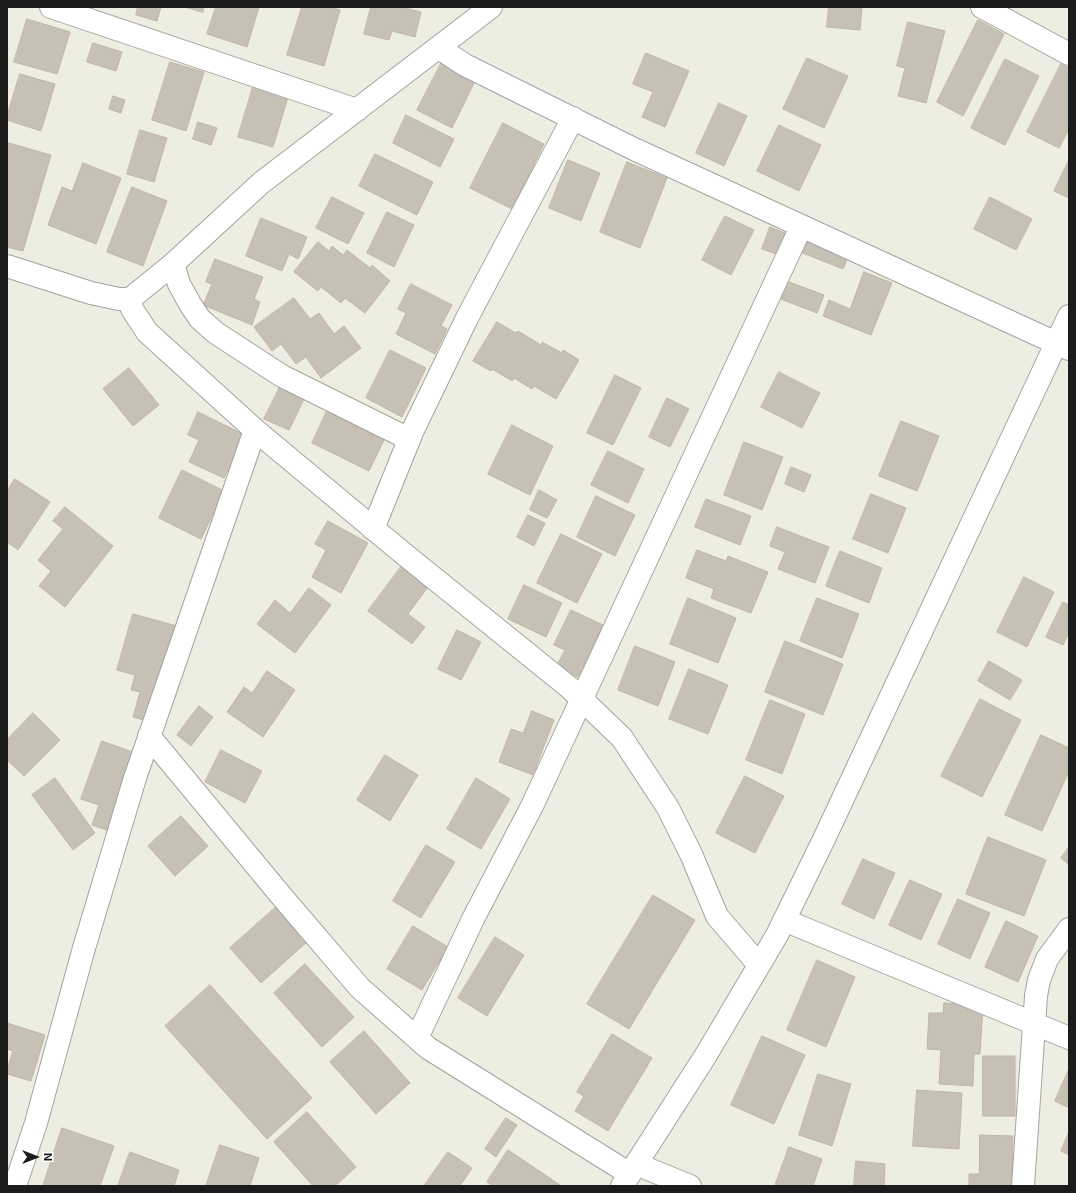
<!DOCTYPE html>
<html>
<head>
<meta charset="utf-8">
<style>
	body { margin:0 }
	#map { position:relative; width:1076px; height:1193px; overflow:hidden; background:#eeede2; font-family:Inter,sans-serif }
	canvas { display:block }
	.frame { position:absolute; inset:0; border:8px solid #1c1c1c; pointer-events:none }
	.north { position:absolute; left:16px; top:1137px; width:40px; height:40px; -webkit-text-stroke:3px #fff; paint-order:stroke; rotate:90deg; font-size:11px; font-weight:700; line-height:16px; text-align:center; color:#1c1c1c }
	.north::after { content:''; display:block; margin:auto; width:14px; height:18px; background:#1c1c1c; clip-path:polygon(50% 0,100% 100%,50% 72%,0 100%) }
</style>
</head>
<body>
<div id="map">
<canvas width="1076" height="1193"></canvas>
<div class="frame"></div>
<div class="north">N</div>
</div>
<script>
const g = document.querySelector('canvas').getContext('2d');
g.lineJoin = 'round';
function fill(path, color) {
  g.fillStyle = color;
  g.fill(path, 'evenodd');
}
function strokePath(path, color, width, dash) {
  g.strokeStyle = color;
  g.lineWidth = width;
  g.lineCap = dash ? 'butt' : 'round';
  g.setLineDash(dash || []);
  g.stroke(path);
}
const building = new Path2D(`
	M 138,7 L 161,7 L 157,21 L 136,15 Z
	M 185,7 L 204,7 L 203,12 Z
	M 216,7 L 259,7 L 247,47 L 207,34 Z
	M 302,7 L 330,7 L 340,10 L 324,66 L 287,55 Z
	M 371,7 L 401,7 L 421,12 L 415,37 L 392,31 L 389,40 L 364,34 Z
	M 829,7 L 862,7 L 860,30 L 827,27 Z
	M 27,19 L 70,32 L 57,74 L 14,62 Z
	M 978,20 L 1004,34 L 963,116 L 937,102 Z
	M 908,22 L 945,31 L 926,103 L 898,96 L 905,68 L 897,66 Z
	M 93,43 L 122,52 L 116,71 L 87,62 Z
	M 646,53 L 689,71 L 665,127 L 642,117 L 653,92 L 633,84 Z
	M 807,58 L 848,76 L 824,128 L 783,109 Z
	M 1005,59 L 1039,76 L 1005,145 L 971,128 Z
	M 170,62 L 204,72 L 186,131 L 152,120 Z
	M 442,62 L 476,79 L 452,128 L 417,110 Z
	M 1061,64 L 1069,68 L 1069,129 L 1059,148 L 1027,132 Z
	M 20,74 L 55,84 L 41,131 L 7,120 L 7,116 Z
	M 253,87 L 288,97 L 273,147 L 238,137 Z
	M 113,96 L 125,100 L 121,113 L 109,109 Z
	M 719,103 L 747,116 L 724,166 L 696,153 Z
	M 406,115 L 454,139 L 440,167 L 393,143 Z
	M 198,122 L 217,128 L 211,145 L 193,139 Z
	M 503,123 L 544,144 L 512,209 L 470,188 Z
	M 779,125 L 821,145 L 799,191 L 757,171 Z
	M 140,130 L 167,138 L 154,182 L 127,174 Z
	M 9,143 L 51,155 L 23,251 L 7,247 L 7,151 Z
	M 375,154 L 433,182 L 417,215 L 359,186 Z
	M 568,160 L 600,173 L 581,221 L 549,208 Z
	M 1069,160 L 1069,198 L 1054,191 Z
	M 627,162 L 667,178 L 640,248 L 600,232 Z
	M 83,163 L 121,178 L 96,244 L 48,225 L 62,187 L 72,191 Z
	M 132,187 L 167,201 L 143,266 L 107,252 Z
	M 332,197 L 364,213 L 348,244 L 316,228 Z
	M 990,197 L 1032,219 L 1016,250 L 974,229 Z
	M 387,212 L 414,225 L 394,267 L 367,253 Z
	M 725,216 L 754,230 L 731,275 L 702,260 Z
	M 261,218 L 307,237 L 298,259 L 289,254 L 282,271 L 246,256 Z
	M 770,227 L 787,234 L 779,255 L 762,249 Z
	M 805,238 L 849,255 L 843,269 L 800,252 Z
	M 318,242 L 329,251 L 332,246 L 343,255 L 347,250 L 370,268 L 372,265 L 390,281 L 365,313 L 345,298 L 341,303 L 321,287 L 318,291 L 294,272 Z
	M 215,259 L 263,277 L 254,299 L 260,302 L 252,325 L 203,305 L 212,284 L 206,282 Z
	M 864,272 L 892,283 L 871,335 L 823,316 L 829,300 L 850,309 Z
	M 784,280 L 824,295 L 817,313 L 778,298 Z
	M 411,284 L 452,305 L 441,326 L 447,329 L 435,354 L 396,334 L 406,313 L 398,309 Z
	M 294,298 L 310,319 L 319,313 L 334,334 L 344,326 L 361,348 L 321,378 L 306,357 L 296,364 L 281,344 L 272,351 L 254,327 Z
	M 497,322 L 516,333 L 518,331 L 541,345 L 542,342 L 562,353 L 563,350 L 579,360 L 556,399 L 534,386 L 532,389 L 514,378 L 512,381 L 492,369 L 491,371 L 473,361 Z
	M 390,350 L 426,368 L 402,417 L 366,398 Z
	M 129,368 L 159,405 L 133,426 L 103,389 Z
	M 779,372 L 820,393 L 802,428 L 761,407 Z
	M 615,375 L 641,388 L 613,445 L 587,433 Z
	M 281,385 L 305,397 L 289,430 L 264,419 Z
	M 667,398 L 689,409 L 670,447 L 649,437 Z
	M 328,409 L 385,438 L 369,471 L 312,443 Z
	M 198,412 L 245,435 L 224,478 L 189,462 L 199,440 L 188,435 Z
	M 901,421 L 939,436 L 917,491 L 879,476 Z
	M 512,425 L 553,446 L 530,495 L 488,474 Z
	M 744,442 L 783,457 L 762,510 L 724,495 Z
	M 608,451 L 644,469 L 628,503 L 591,485 Z
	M 791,467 L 811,475 L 804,492 L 785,484 Z
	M 182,470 L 224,491 L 201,539 L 159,518 Z
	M 15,479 L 50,502 L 18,550 L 7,542 L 7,491 Z
	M 539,490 L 557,500 L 547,518 L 530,510 Z
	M 871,494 L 906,508 L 888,553 L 853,539 Z
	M 596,496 L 635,515 L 615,556 L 577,537 Z
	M 706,499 L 751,516 L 740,545 L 695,527 Z
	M 65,507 L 113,546 L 65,607 L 39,586 L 51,571 L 38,560 L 63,529 L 53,521 Z
	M 528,515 L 545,523 L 534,546 L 517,537 Z
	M 328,521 L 368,543 L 341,593 L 312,577 L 326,550 L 315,544 Z
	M 777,527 L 829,547 L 815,583 L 778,569 L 785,552 L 770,546 Z
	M 561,534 L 602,554 L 577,603 L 537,583 Z
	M 697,550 L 726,561 L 728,556 L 768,572 L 751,613 L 711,598 L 714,589 L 686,578 Z
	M 840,551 L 882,568 L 869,603 L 826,586 Z
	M 401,567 L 428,587 L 408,614 L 425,627 L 412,644 L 368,611 Z
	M 1024,577 L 1054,592 L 1027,647 L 997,632 Z
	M 524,585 L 562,603 L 546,637 L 508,619 Z
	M 309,588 L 331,605 L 295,653 L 257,624 L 275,600 L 290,613 Z
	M 688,598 L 736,618 L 718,663 L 670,644 Z
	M 817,598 L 859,614 L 842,658 L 800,641 Z
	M 1063,602 L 1069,605 L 1069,632 L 1063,645 L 1046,637 Z
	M 571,610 L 603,625 L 578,677 L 556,667 L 565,650 L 554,645 Z
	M 133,614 L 177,626 L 150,722 L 133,717 L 140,692 L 131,690 L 135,675 L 117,670 Z
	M 457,630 L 481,642 L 461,680 L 438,669 Z
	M 785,641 L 843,664 L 823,715 L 765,692 Z
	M 635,646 L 675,662 L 658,706 L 618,690 Z
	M 989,661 L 1022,680 L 1010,700 L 978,681 Z
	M 689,669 L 728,685 L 708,734 L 669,719 Z
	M 267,671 L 295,690 L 263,737 L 227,712 L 244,687 L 252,693 Z
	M 980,699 L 1021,720 L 982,797 L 941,776 Z
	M 770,700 L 805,714 L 782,774 L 746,760 Z
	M 199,706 L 213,717 L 191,746 L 177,735 Z
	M 532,711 L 554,720 L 533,775 L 499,762 L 511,729 L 523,733 Z
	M 33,713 L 60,740 L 24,776 L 7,760 L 7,740 Z
	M 1041,735 L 1069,748 L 1069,771 L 1042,831 L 1005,815 Z
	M 102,741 L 138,754 L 112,832 L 92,825 L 99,805 L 81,799 Z
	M 221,750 L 262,771 L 245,803 L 205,782 Z
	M 385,755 L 418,775 L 390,821 L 357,800 Z
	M 745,776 L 784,796 L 755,853 L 716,833 Z
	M 55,778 L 95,833 L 73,850 L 32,795 Z
	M 476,778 L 510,799 L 481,849 L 447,829 Z
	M 181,816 L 208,846 L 175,876 L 148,846 Z
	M 988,837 L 1046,860 L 1024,916 L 966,894 Z
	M 426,845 L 455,862 L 421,918 L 393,901 Z
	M 1069,847 L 1069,865 L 1061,858 Z
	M 863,859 L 895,873 L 874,919 L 842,904 Z
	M 910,880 L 942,894 L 921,940 L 889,925 Z
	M 653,895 L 695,920 L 629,1029 L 587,1004 Z
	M 958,899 L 990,913 L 970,959 L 938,944 Z
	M 276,907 L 307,942 L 261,983 L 230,948 Z
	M 1006,921 L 1038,936 L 1018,982 L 985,967 Z
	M 413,926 L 448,947 L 422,990 L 387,969 Z
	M 495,937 L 524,955 L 487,1016 L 458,998 Z
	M 817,960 L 855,977 L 826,1047 L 787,1030 Z
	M 305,964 L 354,1017 L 322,1047 L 274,993 Z
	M 210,985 L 312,1098 L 267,1139 L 165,1026 Z
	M 944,1003 L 983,1005 L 980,1054 L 974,1054 L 973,1086 L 939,1084 L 941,1050 L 927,1049 L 929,1013 L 943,1013 Z
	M 7,1023 L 45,1035 L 31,1081 L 7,1074 L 7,1070 L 13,1051 L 7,1049 Z
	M 364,1031 L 410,1083 L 376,1114 L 330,1062 Z
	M 612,1034 L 652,1058 L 608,1131 L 575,1111 L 584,1096 L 577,1092 Z
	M 762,1036 L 805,1055 L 774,1124 L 731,1105 Z
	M 983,1056 L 1015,1056 L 1015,1116 L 983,1116 Z
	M 1069,1069 L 1069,1108 L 1055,1101 Z
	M 818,1074 L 851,1084 L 832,1146 L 799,1135 Z
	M 917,1090 L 962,1093 L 959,1149 L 913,1146 Z
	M 307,1112 L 356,1167 L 335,1186 L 313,1186 L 274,1142 Z
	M 506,1118 L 517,1125 L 496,1157 L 485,1149 Z
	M 62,1128 L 114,1146 L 100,1186 L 43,1186 Z
	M 1069,1132 L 1069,1155 L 1061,1151 Z
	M 980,1135 L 1013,1136 L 1012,1186 L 969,1186 L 969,1174 L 979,1174 Z
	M 220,1145 L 259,1158 L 250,1186 L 206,1186 Z
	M 789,1147 L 822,1159 L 813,1186 L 775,1186 Z
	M 508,1150 L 560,1185 L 493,1186 L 487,1182 Z
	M 130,1152 L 179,1170 L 174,1186 L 118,1186 Z
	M 448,1152 L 472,1168 L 460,1186 L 424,1186 Z
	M 856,1161 L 885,1164 L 884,1186 L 854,1186 Z`);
const minor = new Path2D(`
	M 51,7 L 357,110
	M 982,7 L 1069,54
	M 439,48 L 465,65 L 634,149 L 1069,349
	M 173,264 L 179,284 L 190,304 L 200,319 L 216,333 L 282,376 L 409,439
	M 7,266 L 91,293 L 119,299 L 130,299 L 173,264 L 261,183 L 491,7
	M 130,299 L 132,309 L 147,332 L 255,430 L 404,554 L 570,688 L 622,738 L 668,808 L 691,854 L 717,916 L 759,965
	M 373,529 L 413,430 L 467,318 L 573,118
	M 149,736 L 278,892 L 360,988 L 428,1048 L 630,1174
	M 784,920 L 1069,1038
	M 417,1038 L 473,919 L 532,806 L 801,227
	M 636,1164 L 690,1186
	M 15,1186 L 36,1123 L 84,948 L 135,778 L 255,430
	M 622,1186 L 706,1055 L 777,935 L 824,839 L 1069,316
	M 1023,1186 L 1036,996 L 1039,980 L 1047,959 L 1069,929`);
fill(building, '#c6c0b5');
strokePath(building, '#c0b6a4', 1);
strokePath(minor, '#a3a3a3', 24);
strokePath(minor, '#fff', 22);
</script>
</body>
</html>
